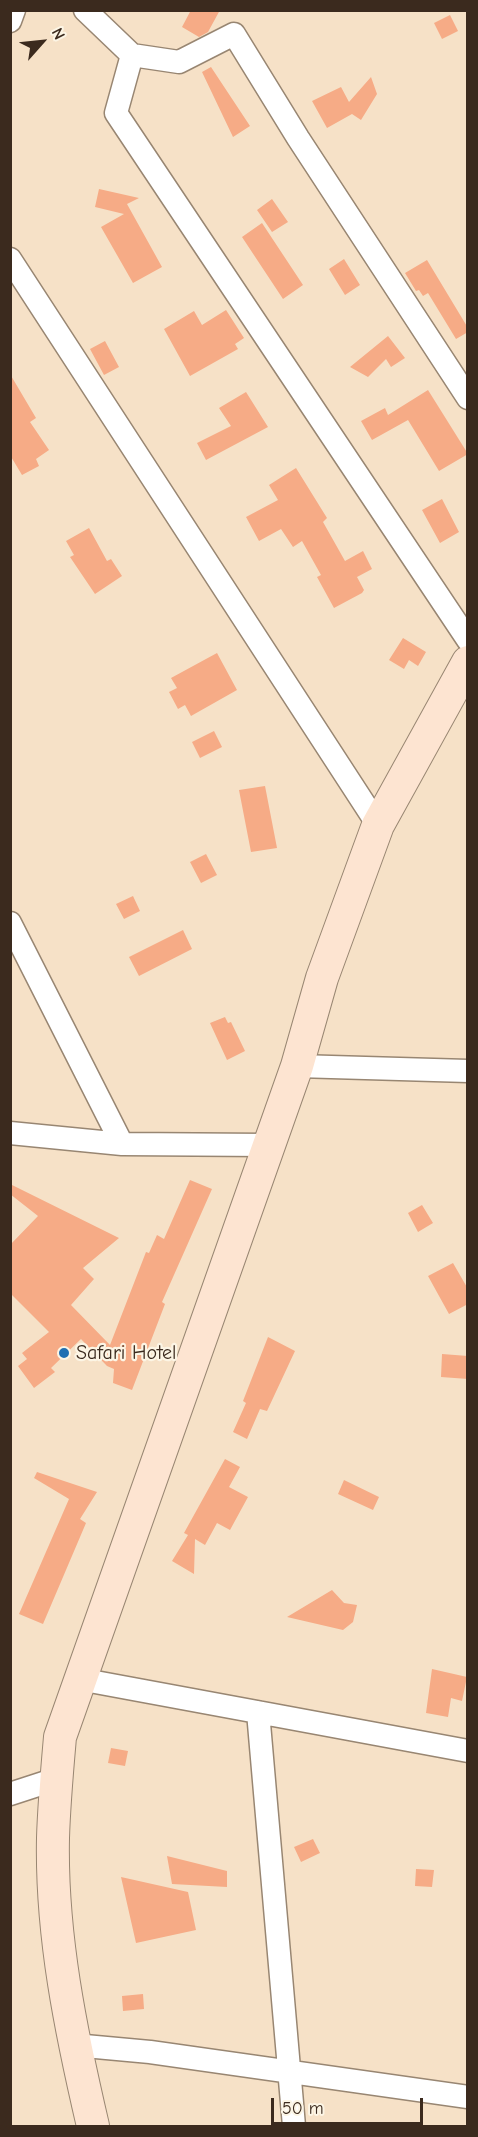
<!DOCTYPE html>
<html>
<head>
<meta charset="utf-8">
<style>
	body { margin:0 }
	#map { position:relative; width:478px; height:2137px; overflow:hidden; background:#f6e1c7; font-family:"Comic Neue",sans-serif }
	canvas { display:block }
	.frame { position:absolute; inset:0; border:12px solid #3b2a1e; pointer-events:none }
	.north { position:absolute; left:12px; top:12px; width:60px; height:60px; -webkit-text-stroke:4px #fcf5e5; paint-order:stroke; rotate:63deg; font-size:16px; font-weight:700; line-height:24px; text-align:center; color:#3b2a1e }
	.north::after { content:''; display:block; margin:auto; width:21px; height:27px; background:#3b2a1e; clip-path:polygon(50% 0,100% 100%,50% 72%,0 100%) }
	.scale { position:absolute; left:271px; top:2098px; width:152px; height:27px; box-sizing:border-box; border:3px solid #3b2a1e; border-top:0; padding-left:8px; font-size:18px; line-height:21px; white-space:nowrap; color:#3b2a1e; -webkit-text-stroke:4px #fcf5e5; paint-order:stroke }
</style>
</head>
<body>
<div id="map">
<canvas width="478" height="2137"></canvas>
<div class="frame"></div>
<div class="north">N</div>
<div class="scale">50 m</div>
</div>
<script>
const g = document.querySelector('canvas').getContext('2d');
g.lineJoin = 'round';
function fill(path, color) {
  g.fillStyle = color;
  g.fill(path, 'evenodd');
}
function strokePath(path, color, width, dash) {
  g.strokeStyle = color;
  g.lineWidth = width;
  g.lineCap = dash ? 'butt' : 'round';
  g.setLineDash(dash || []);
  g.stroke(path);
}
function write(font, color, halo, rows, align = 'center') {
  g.font = font + ' "Comic Neue",sans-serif';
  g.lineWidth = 4.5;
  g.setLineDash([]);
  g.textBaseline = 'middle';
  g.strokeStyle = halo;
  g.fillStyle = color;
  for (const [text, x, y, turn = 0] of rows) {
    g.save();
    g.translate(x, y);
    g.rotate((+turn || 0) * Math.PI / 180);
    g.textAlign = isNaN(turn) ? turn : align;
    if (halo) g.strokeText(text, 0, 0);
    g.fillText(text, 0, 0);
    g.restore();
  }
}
const building = new Path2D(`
	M 191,10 L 220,10 L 208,32 L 199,37 L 182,27 Z
	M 450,15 L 458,31 L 442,39 L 434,23 Z
	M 211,67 L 250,126 L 233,137 L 202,72 Z
	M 371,77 L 377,94 L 361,120 L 352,114 L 327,128 L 312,101 L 341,87 L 349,102 Z
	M 99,189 L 139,198 L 127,204 L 162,267 L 133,283 L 101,227 L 124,214 L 95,207 Z
	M 272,199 L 288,222 L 272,232 L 257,210 Z
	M 262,223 L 303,285 L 283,299 L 242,237 Z
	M 344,259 L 360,285 L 345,295 L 329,269 Z
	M 427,260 L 468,328 L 468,332 L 456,339 L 428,293 L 423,296 L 419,290 L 416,291 L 405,273 Z
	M 226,310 L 244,338 L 235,344 L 238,349 L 190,376 L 164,329 L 194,311 L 202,325 Z
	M 388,336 L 405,358 L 391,367 L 386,359 L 368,377 L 350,367 Z
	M 105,341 L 119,367 L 104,375 L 90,349 Z
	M 10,374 L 36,418 L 30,422 L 49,450 L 36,459 L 39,466 L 22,475 L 10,455 Z
	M 428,390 L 468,454 L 439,471 L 408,420 L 372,440 L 361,421 L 385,408 L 388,415 Z
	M 246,392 L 268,427 L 206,460 L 197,443 L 231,426 L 219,408 Z
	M 296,468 L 327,518 L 323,522 L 345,561 L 363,551 L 372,569 L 357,577 L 364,590 L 362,593 L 334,608 L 317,577 L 321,575 L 302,541 L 293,547 L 281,529 L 259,541 L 246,517 L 278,500 L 269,485 Z
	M 442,499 L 459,532 L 440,543 L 422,510 Z
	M 89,528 L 107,561 L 111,559 L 122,576 L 95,594 L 70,557 L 74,555 L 66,541 Z
	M 403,638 L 426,652 L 418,666 L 409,660 L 404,669 L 389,660 Z
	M 217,653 L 237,690 L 191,716 L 185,705 L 178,709 L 169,692 L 177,688 L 171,678 Z
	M 214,731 L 222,747 L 200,758 L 192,742 Z
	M 265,786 L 277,848 L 251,852 L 239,790 Z
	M 206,854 L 217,875 L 201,883 L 190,862 Z
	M 133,896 L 140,911 L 124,919 L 116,904 Z
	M 183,930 L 192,949 L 139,976 L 129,957 Z
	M 225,1017 L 228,1023 L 231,1022 L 245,1051 L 227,1060 L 210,1023 Z
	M 190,1180 L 212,1189 L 162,1302 L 165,1304 L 132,1390 L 113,1383 L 114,1369 L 107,1366 L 81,1339 L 51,1368 L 55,1372 L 34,1388 L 18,1366 L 27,1359 L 22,1353 L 49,1332 L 10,1293 L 10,1245 L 38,1216 L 10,1194 L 10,1184 L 119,1238 L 83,1268 L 94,1279 L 71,1305 L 110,1345 L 146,1252 L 149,1253 L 157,1235 L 164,1239 Z
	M 422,1205 L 433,1223 L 418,1232 L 408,1213 Z
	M 453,1263 L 468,1289 L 468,1304 L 449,1314 L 428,1276 Z
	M 268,1337 L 295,1351 L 267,1411 L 260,1409 L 247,1439 L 233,1432 L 246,1403 L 243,1401 Z
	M 442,1354 L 468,1356 L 468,1379 L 441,1377 Z
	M 225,1459 L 240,1467 L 229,1487 L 248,1497 L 230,1530 L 217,1523 L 205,1545 L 195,1539 L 194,1574 L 172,1561 L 188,1535 L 184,1533 Z
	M 37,1472 L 97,1492 L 80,1519 L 86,1523 L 43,1624 L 19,1614 L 69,1499 L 34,1478 Z
	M 344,1480 L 379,1497 L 373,1510 L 338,1494 Z
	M 332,1590 L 344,1603 L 357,1605 L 353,1622 L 343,1630 L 287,1617 Z
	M 432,1669 L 467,1677 L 462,1701 L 451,1698 L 448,1717 L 426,1713 Z
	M 111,1748 L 128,1751 L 125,1766 L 108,1763 Z
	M 313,1839 L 320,1853 L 301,1862 L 294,1847 Z
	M 167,1856 L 227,1871 L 227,1887 L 172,1884 Z
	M 416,1869 L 434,1870 L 432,1887 L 415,1886 Z
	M 121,1877 L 188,1892 L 196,1930 L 136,1943 Z
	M 143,1994 L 144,2009 L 123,2011 L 122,1996 Z`);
const street = new Path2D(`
	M 85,10 L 132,55 L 179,62 L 234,34 L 298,138 L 468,398
	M 10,21 L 14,10
	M 132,55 L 116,113 L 468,640
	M 10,259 L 378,825
	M 10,923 L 122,1144
	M 297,1066 L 468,1071
	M 10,1133 L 122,1144 L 268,1145
	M 79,1679 L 468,1751
	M 258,1712 L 294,2126
	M 10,1794 L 56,1779
	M 74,2045 L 150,2052 L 468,2097`);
const secondary = new Path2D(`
	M 93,2126 C 71,2032 51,1935 53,1838 C 54,1804 57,1771 60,1737 L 297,1066 L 322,978 L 378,825 L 468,662`);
const markers = [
	[64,1353,6,"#1f6fb2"]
];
const poiNames = [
	["Safari Hotel",76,1353]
];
fill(building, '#f6ab86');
strokePath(street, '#988672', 25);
strokePath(secondary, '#988672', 34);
strokePath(street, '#fff', 22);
strokePath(secondary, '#fde4d1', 32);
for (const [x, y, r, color] of markers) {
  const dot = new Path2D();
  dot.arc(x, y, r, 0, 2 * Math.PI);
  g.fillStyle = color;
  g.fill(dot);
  strokePath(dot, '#fcf5e5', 2);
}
write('20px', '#3b2a1e', '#fcf5e5', poiNames, 'left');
</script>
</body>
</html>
